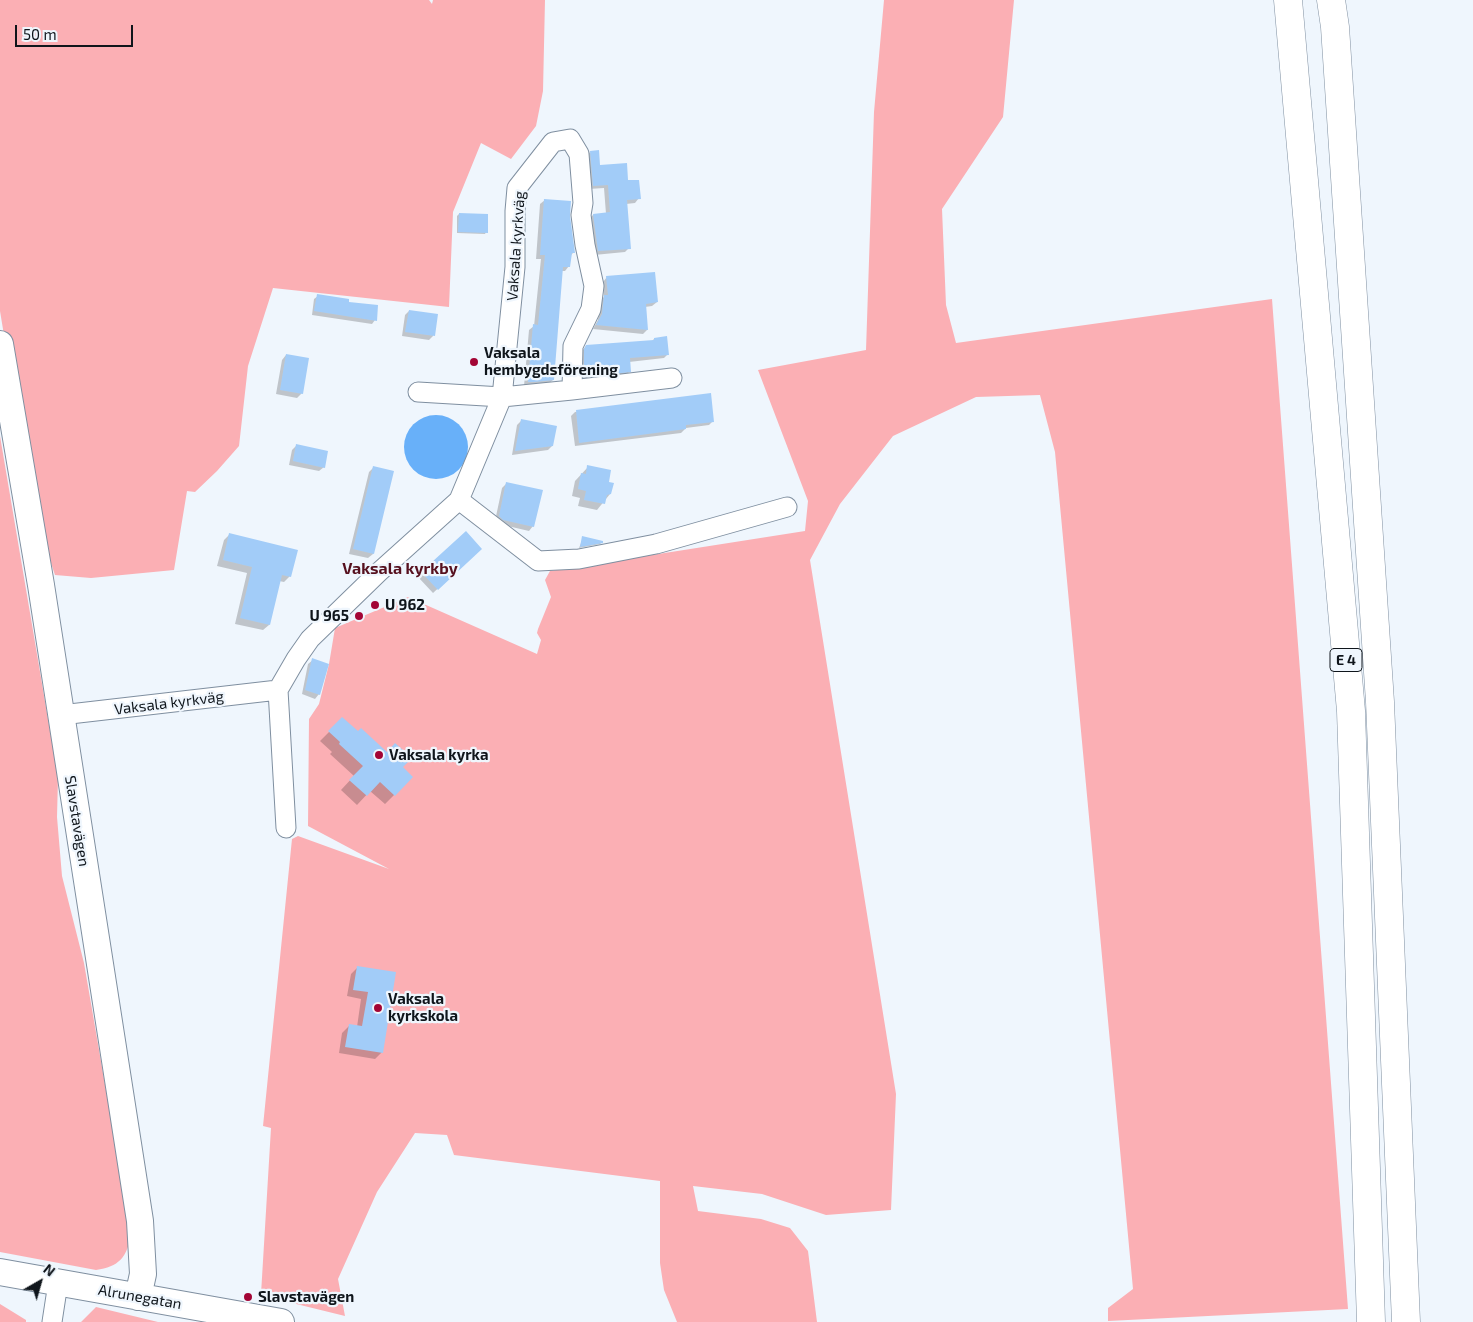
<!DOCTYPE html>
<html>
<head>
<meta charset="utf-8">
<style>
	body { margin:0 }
	#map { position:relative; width:1473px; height:1322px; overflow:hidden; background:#eff6fd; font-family:"Exo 2",sans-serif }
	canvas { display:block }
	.north { position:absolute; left:15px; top:1257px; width:50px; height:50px; -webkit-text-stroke:4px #eff6fd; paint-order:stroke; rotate:38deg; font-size:14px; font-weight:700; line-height:20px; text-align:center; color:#0f151b }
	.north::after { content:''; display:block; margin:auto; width:18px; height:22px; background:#0f151b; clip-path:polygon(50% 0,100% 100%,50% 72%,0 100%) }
	.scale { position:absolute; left:15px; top:25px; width:118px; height:22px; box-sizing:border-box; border:2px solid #0f151b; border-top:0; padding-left:6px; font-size:15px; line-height:18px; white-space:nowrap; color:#0f151b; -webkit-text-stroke:4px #eff6fd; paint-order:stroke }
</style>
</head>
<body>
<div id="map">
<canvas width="1473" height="1322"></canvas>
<div class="north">N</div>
<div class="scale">50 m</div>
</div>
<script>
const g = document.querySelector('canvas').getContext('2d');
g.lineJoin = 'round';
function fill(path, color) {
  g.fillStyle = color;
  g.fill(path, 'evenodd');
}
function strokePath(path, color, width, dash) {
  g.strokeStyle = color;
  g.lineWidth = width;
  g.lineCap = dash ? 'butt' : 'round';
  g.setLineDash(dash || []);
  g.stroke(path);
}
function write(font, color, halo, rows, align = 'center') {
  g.font = font + ' "Exo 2",sans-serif';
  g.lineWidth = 4.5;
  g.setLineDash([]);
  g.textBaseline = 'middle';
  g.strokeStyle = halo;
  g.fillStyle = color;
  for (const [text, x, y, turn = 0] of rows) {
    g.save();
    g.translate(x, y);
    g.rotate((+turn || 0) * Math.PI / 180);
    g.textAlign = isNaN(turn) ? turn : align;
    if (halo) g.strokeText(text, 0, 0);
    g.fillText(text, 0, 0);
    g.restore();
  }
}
const green = new Path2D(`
	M 0,0 L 429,0 L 432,4 L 433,0 L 545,0 L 543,91 L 536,126 L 511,159 L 481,143 L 453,212 L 449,307 L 273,288 L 248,366 L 239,446 L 217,471 L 195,492 L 187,491 L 174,570 L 91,578 L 55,575 L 36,518 L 20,432 L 0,311 Z
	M 884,0 L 1014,0 L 1003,117 L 942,209 L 946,305 L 956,343 L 1272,299 L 1348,1309 L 1108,1321 L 1108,1308 L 1133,1289 L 1055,452 L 1040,395 L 976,397 L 893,436 L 840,504 L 810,560 L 896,1094 L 891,1210 L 826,1215 L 762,1194 L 693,1186 L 698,1211 L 761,1219 L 790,1228 L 808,1251 L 817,1322 L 677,1322 L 664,1290 L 660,1263 L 660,1181 L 454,1155 L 447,1135 L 415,1133 L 377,1192 L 338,1279 L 345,1316 L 284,1301 L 261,1294 L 271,1128 L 263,1126 L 292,839 L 298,836 L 389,869 L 308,826 L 309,719 L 319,704 L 329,664 L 335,628 L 408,597 L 537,654 L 541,640 L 537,633 L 538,629 L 551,597 L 545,580 L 550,571 L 805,531 L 808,501 L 758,370 L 866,350 L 874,112 Z
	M 0,436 L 58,778 L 57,817 L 62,876 L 84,963 L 131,1235 C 127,1257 119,1267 96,1270 L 0,1252 Z
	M 0,1304 L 26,1320 L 26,1322 L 0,1322 Z
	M 96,1307 L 158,1322 L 81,1322 Z`);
const water = new Path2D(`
	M404 447a32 32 0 1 1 64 0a32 32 0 1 1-64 0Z`);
const shadow = new Path2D(`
	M 590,152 L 599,166 L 639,198 L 635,203 L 626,204 L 629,248 L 625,252 L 594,255 L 589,219 L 593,215 L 606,214 L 604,188 L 589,189 L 586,157 Z
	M 545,200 L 568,216 L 574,252 L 570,256 L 569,266 L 565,271 L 561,271 L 553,380 L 548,384 L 524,386 L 529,330 L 534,326 L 541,259 L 536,259 L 540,204 Z
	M 459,214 L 486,232 L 485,234 L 457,233 L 457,216 Z
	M 607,277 L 657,302 L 652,306 L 645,307 L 647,330 L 643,334 L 593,329 L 598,320 L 600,301 L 604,297 L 603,282 Z
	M 318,296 L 348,303 L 375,320 L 372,324 L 312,315 L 314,299 Z
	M 409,311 L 437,315 L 433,336 L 429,340 L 402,336 L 405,315 Z
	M 654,339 L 668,354 L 664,358 L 629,362 L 630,371 L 626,375 L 580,381 L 582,351 L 586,346 L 651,342 Z
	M 286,355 L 302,393 L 297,398 L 276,394 L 282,360 Z
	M 710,395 L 713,421 L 709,425 L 686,428 L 681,433 L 575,446 L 571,416 L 575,412 Z
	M 521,421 L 552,446 L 548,450 L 512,455 L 517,425 Z
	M 296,446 L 324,467 L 319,471 L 289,465 L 292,450 Z
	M 374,467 L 393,472 L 373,554 L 368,558 L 349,554 L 369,472 Z
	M 588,467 L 607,483 L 610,494 L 597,510 L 578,506 L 580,498 L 572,496 L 575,481 Z
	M 506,484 L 533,526 L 529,531 L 499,524 L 495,521 L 502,488 Z
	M 466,533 L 481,549 L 433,593 L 418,577 Z
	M 230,534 L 290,576 L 284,582 L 279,581 L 269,625 L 263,630 L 235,624 L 247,573 L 217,566 L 224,540 Z
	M 583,538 L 602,542 L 600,544 L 579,548 Z
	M 313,660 L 319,694 L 315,699 L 302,694 L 308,664 Z
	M 333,728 L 401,767 L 394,795 L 385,804 L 370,791 L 357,805 L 341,790 L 354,776 L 330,754 L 332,752 L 320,741 Z
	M 358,967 L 395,973 L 382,1052 L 375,1059 L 339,1053 L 342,1033 L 349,1026 L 357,1027 L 361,999 L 347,996 L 351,974 Z`);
const building = new Path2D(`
	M 599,150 L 600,165 L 627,163 L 628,180 L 639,180 L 641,199 L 627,200 L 631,249 L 598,251 L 593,214 L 610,212 L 608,185 L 593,186 L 590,151 Z
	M 544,199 L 571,201 L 570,216 L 575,253 L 572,253 L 570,267 L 563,267 L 554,380 L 534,382 L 528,382 L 533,324 L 538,325 L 545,255 L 540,255 Z
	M 459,213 L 488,214 L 488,233 L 458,232 Z
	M 655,272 L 658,302 L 646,304 L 648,330 L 596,325 L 602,314 L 604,295 L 608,295 L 606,276 Z
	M 317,294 L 349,299 L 349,302 L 378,305 L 377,321 L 314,311 Z
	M 409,310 L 438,314 L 435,336 L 405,332 Z
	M 667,336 L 669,355 L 630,358 L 631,372 L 584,377 L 584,349 L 586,345 L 654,340 L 654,338 Z
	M 286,354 L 309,358 L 303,394 L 280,390 Z
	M 711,393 L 714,422 L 686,425 L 686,429 L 579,443 L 576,410 Z
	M 521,419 L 557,426 L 553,446 L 515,451 Z
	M 296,444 L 328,451 L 325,468 L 293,461 Z
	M 587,465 L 611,470 L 609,482 L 614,483 L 611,494 L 607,495 L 605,504 L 584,500 L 586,491 L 578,489 L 581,473 L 586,474 Z
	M 373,466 L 394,471 L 374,554 L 353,549 Z
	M 506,482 L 543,490 L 534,527 L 503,520 L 499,516 Z
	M 466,531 L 482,549 L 438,590 L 421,572 Z
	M 229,533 L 298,550 L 291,577 L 282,575 L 270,625 L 240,618 L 252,567 L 223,560 Z
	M 582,536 L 603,541 L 603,543 L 580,547 Z
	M 312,658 L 329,664 L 320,695 L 305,690 Z
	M 342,717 L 358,731 L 361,728 L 387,752 L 395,743 L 412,758 L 403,767 L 413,777 L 395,796 L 380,782 L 367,796 L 349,780 L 363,766 L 339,744 L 340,742 L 328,731 Z
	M 357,966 L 396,972 L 383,1053 L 345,1047 L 349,1024 L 362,1026 L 368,992 L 353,990 Z`);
const street = new Path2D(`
	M 418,392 L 502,397 L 572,390 L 672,378
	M 459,500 L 538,561 L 579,559 L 656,544 L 787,507
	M 278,690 L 286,828
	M 61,715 L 278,690 L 296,659 L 310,639 L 379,572 L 459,500 L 502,397 L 515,267 L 515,211 L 517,188 L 553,142 L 570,139 L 579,154 L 583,203 L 581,215 L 585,245 L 594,286 L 591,309 L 573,346 L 572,390
	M 52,1322 L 58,1283`);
const secondary = new Path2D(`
	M 0,344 L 41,585 L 140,1221 L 143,1274 L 138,1297
	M 0,1272 L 281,1322`);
const highway = new Path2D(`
	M 1288,0 L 1351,711 L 1371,1322
	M 1331,0 L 1335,27 L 1380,702 L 1406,1322`);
const markers = [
	[474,362,5,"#a30535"],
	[375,605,5,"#a30535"],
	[359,616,5,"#a30535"],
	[379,755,5,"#a30535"],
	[378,1008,5,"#a30535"],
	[248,1297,5,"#a30535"]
];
const shields = [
	[1346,660,32]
];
const shieldNames = [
	["E 4",1346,660]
];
const streetNames = [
	["Vaksala kyrkväg",516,246,-86],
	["Vaksala kyrkväg",169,703,-7],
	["Slavstavägen",77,821,81],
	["Alrunegatan",140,1297,10]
];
const poiNames = [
	["Vaksala",484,353],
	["hembygdsförening",484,370],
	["U 962",385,605],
	["U 965",349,616,"right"],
	["Vaksala kyrka",389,755],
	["Vaksala",388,999],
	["kyrkskola",388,1016],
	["Slavstavägen",258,1297]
];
const neighbourhoodNames = [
	["Vaksala kyrkby",400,569]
];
fill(green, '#fbafb4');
fill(water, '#68b0f9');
fill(shadow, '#0003');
fill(building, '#a2ccf8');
strokePath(street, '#7f8fa0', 21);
strokePath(secondary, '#7f8fa0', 28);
strokePath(highway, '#7f8fa0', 29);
strokePath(street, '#fff', 19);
strokePath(secondary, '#fff', 26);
strokePath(highway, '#fff', 28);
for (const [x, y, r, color] of markers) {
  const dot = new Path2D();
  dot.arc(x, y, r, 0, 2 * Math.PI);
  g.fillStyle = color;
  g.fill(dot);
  strokePath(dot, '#eff6fd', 2);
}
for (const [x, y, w] of shields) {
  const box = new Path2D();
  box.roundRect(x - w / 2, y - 11.5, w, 23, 4);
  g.fillStyle = '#eff6fd';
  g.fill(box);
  strokePath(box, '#0f151b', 1);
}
write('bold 14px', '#0f151b', null, shieldNames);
write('15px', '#0f151b', '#eff6fd', streetNames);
write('bold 15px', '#0f151b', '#eff6fd', poiNames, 'left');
write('bold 16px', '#56101e', '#eff6fd', neighbourhoodNames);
</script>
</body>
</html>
